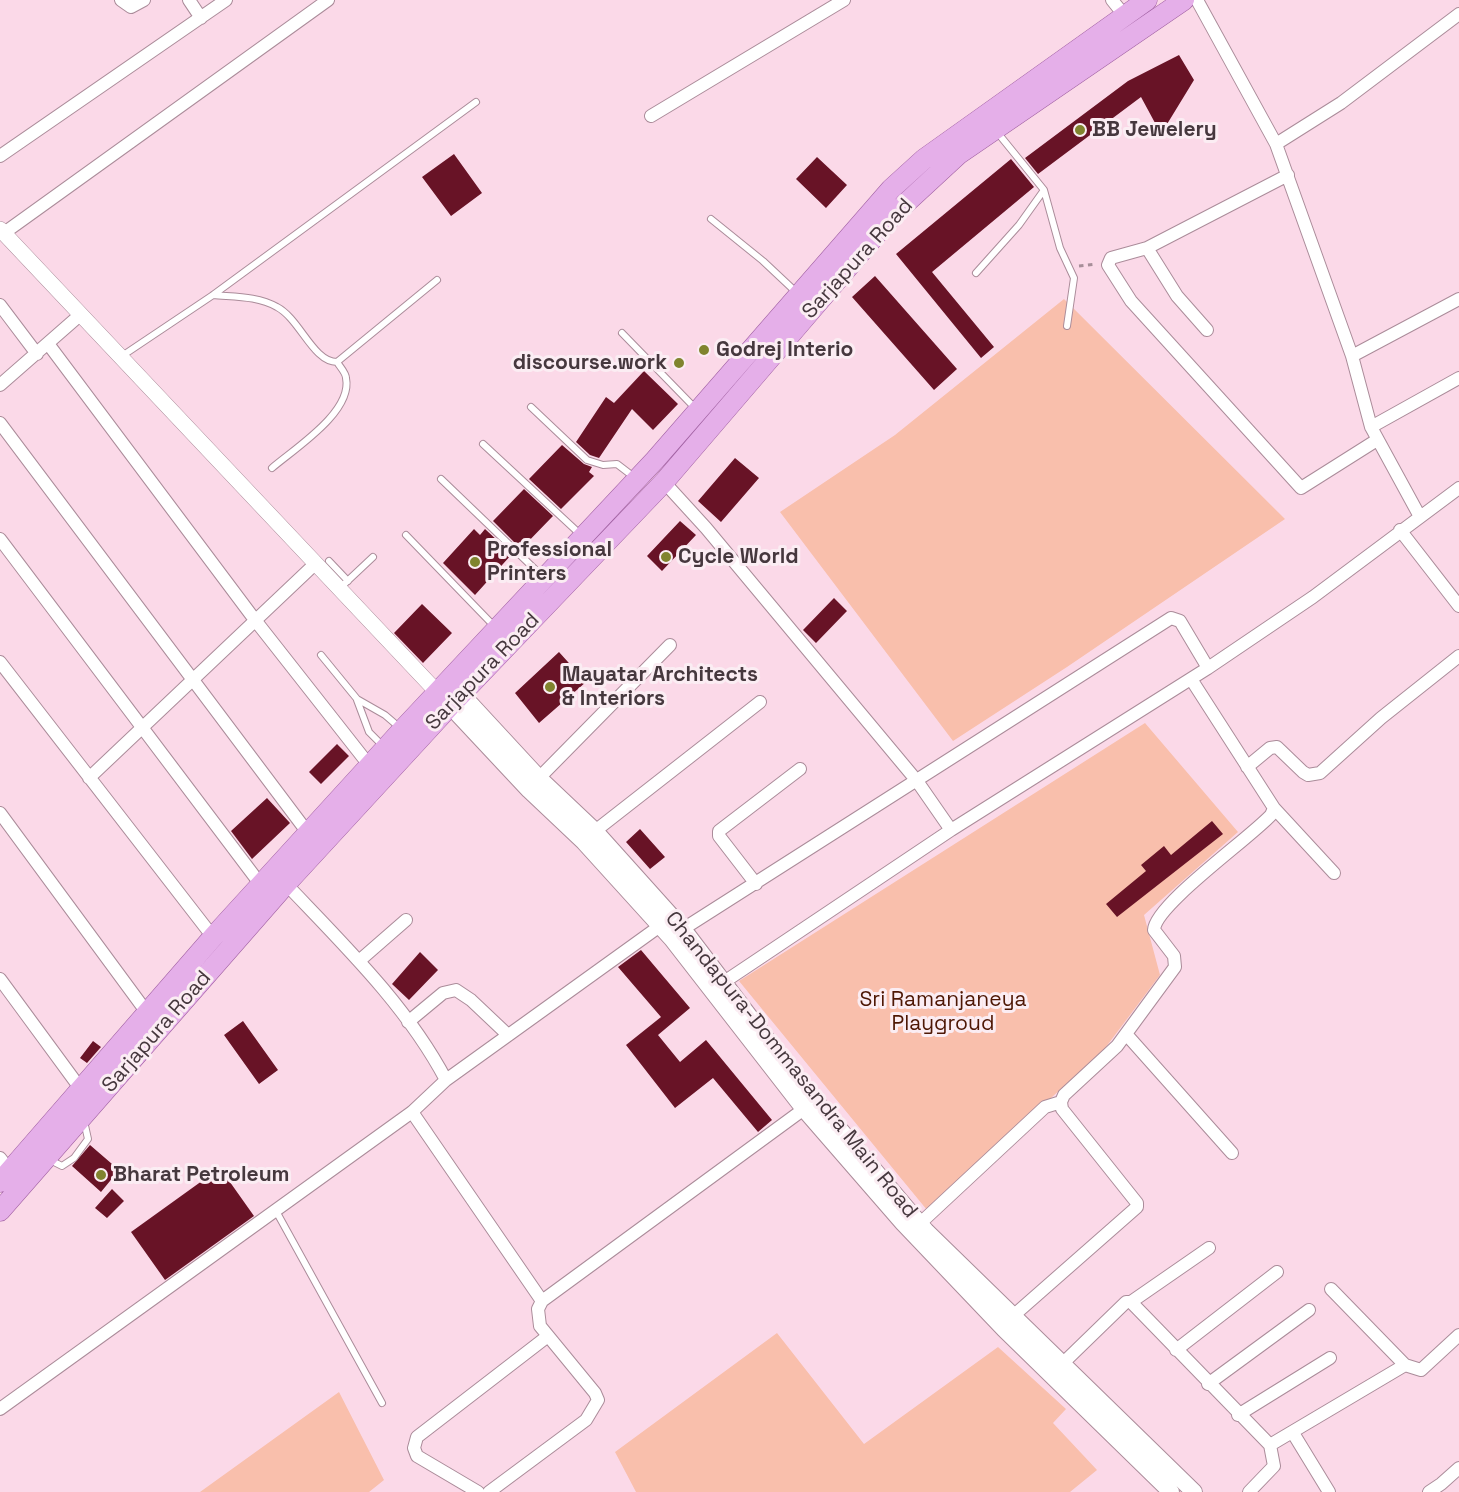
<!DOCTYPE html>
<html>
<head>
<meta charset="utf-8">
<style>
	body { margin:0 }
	canvas { display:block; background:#fbd9e8 }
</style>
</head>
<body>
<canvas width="1459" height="1492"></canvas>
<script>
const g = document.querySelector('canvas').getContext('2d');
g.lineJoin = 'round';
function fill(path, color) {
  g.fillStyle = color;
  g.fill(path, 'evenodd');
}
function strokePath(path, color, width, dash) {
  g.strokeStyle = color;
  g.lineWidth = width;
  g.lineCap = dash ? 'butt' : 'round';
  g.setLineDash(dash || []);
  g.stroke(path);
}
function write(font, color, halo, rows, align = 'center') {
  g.font = font + ' "Space Grotesk",sans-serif';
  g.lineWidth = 6;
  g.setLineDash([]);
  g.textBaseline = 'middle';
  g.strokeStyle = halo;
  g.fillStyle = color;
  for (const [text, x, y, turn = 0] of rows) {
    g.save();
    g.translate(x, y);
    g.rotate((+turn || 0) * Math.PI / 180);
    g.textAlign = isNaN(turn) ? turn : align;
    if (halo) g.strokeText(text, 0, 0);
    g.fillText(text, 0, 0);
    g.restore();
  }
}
const green = new Path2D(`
	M 1064,299 L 1285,519 L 1067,667 L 953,741 L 780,512 L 895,435 Z
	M 1145,723 L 1238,832 L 1144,915 L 1160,975 L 1103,1051 L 927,1210 L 739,981 Z
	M 777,1333 L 864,1444 L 998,1347 L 1066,1409 L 1053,1423 L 1097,1470 L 1070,1492 L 636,1492 L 615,1452 Z
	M 339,1392 L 384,1480 L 369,1492 L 200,1492 Z`);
const building = new Path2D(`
	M 1179,55 L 1194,80 L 1161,134 L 1141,97 L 1038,174 L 1025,158 L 1128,81 Z
	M 454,154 L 482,193 L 451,216 L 422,177 Z
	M 817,157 L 847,185 L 826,208 L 796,179 Z
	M 1011,159 L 1034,187 L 932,272 L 994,347 L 981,358 L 896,254 Z
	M 875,276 L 957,369 L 934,390 L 852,297 Z
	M 644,371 L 678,404 L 653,430 L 632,409 L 599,458 L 590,455 L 576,442 L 606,397 L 614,403 Z
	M 562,445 L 584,464 L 592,467 L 589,472 L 594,476 L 561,509 L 529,479 Z
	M 735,458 L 759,478 L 721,522 L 698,501 Z
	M 524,489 L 553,516 L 521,549 L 493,521 Z
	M 680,521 L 696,535 L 662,571 L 647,556 Z
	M 474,529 L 480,535 L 485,529 L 512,554 L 475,595 L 443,563 Z
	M 834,598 L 847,611 L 816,643 L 803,630 Z
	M 422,604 L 452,633 L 423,663 L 394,633 Z
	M 559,652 L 586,682 L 539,723 L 515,693 Z
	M 337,744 L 349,756 L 321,784 L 309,772 Z
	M 267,798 L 290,823 L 252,859 L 231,831 Z
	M 1212,821 L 1223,834 L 1117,917 L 1106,904 L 1146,871 L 1141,865 L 1164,846 L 1171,855 Z
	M 640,829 L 665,857 L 650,869 L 626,842 Z
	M 641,950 L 690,1008 L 658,1035 L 680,1062 L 706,1040 L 772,1120 L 758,1132 L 713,1078 L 675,1108 L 626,1045 L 661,1017 L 618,967 Z
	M 420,952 L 438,970 L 409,1000 L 392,984 Z
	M 243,1021 L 278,1070 L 259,1084 L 224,1035 Z
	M 93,1041 L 101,1047 L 87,1063 L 80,1058 Z
	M 90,1145 L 119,1170 L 101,1192 L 72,1166 Z
	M 220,1168 L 254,1216 L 165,1280 L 131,1232 Z
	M 112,1189 L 124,1201 L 107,1218 L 95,1208 Z`);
const path = new Path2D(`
	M 1079,266 L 1096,264`);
const service = new Path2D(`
	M 1044,190 L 1060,248 L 1074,278 L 1067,326
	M 711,219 L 763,261 L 796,292
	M 976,273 L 1019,225 L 1044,190 L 997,132
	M 213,295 C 235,297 258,296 277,307 C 300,319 313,362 337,362 L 437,280
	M 622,333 L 695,408
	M 122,356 L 213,295 L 476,102
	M 531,407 L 587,460 L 603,465 L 617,464 L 634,477
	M 483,444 L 581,535
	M 272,468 C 294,449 353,412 346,378 C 346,373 340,367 337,362
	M 441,479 L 542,576
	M 406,535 L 495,627
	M 329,561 L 348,581
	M 340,588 L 373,557
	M 321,655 L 357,699 L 385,715 L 399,727
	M 357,700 L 369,732 L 384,747
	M 50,1160 L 62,1166 L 74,1158 L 88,1139 L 84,1121
	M 276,1211 L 382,1403`);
const minor = new Path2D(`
	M 121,0 L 131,7 L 144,0
	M 189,0 L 201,18
	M 1112,0 L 1124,15
	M 1197,0 L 1276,144 L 1352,356 L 1371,427 L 1419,515
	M 651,116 L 844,0
	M 1276,144 L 1341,103 L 1459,14
	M 0,156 L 226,0
	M 1288,175 L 1147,248 L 1111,258 L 1108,265 L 1131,301 L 1301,488 L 1377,440
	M 4,233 L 328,0
	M 1147,248 L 1177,296 L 1207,330
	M 0,305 L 37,354
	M 49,345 L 255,620 L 369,765
	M 1352,356 L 1459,299
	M 0,385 L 80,315
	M 0,423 L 308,833
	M 1371,427 L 1459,378
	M 664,482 L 706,528 L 917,781 L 951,830
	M 1400,530 L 1459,606
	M 0,539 L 261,885
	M 0,662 L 213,937
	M 1247,767 L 1270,748 L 1277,747 L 1303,772 L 1308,775 L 1320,773 L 1381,718 L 1459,656
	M 89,778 L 316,563
	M 539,778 L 670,645
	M 1274,808 L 1334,873
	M 0,813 L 148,1014
	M 595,831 L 760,702
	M 286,884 C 344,945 407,1006 446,1080
	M 756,884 L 719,836 L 719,831 L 800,769
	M 683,929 L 1171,618 L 1180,621 L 1208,668
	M 359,961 L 406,920
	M 0,979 L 83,1092
	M 724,982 L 951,830 L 1208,668 L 1313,597 L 1459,488
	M 408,1022 L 443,993 L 456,990 L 471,1000 L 508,1035
	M 1126,1034 L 1232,1153
	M 412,1112 L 542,1301
	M 0,1158 L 10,1171
	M 914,1229 L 1045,1107 L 1061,1102 L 1064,1095 L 1117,1046 L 1175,967 L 1174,956 L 1154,930 C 1155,905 1250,838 1271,815 L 1274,808 L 1191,679
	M 1331,1289 L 1405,1365
	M 1131,1302 L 1209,1248
	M 1013,1316 L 1137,1207 L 1137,1203 L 1062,1109 L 1061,1102
	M 1176,1350 L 1277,1272
	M 1057,1369 L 1126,1302 L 1131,1302 L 1270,1445 L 1405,1365 L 1421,1370 L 1459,1335
	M 1208,1384 L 1309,1310
	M 0,1409 L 412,1112 L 446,1080 L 660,926
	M 1238,1415 L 1330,1358
	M 1293,1433 L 1329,1492
	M 478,1492 L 417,1456 L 414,1448 L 417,1437 L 548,1336
	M 489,1492 L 586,1420 L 598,1400 L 595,1393 L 540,1326 L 538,1309 L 542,1301 L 804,1109
	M 1249,1492 L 1274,1466 L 1270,1445
	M 1429,1492 L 1441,1484 L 1459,1468`);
const tertiary = new Path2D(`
	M 0,229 L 437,692`);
const secondary = new Path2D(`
	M 453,685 L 539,778 L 595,831 L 683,929 L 797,1079 L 926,1231 L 1194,1492
	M 442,697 L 529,790 L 584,842 L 672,939 L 804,1109 L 903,1223 L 1004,1329 L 1171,1492`);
const primary = new Path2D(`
	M 0,1182 L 213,937 L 402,730 L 655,460 L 891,189 L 924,159 L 1147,0
	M 0,1211 L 286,884 L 450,706 L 664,482 L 893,215 L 959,154 L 1184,0`);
const markers = [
	[1080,130,6,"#80842e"],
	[704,350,6,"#80842e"],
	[679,363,6,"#80842e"],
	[666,557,6,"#80842e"],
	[475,562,6,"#80842e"],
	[550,687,6,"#80842e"],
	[101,1175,6,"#80842e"]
];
const poiNames = [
	["BB Jewelery",1092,130],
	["Godrej Interio",716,350],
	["discourse.work",667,363,"right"],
	["Professional",487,550],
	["Printers",487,574],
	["Cycle World",678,557],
	["Mayatar Architects",562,675],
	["& Interiors",562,699],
	["Bharat Petroleum",113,1175]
];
const streetNames = [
	["Sarjapura Road",858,259,-48],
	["Sarjapura Road",483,672,-46],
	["Sarjapura Road",157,1032,-49],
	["Chandapura-Dommasandra Main Road",791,1065,51]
];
const parkNames = [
	["Sri Ramanjaneya",943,1000],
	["Playgroud",943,1024]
];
fill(green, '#f9bfac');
fill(building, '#681326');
strokePath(service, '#ab8c9a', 8);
strokePath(minor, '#ab8c9a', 14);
strokePath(tertiary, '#ab8c9a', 16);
strokePath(secondary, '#ab8c9a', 18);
strokePath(primary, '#a262a3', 21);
strokePath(path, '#a78e99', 3, [4.5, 4.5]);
strokePath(service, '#fff', 6);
strokePath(minor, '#fff', 12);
strokePath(tertiary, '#fff', 15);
strokePath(secondary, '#fff', 16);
strokePath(primary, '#e5afe9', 20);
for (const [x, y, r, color] of markers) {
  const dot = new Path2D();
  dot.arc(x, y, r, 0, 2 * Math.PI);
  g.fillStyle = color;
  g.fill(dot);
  strokePath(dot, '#fbedf3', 2);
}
write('bold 21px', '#46383e', '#fbedf3', poiNames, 'left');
write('21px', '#46383e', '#fbedf3', streetNames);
write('21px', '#4e1704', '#fbedf3', parkNames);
</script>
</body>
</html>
